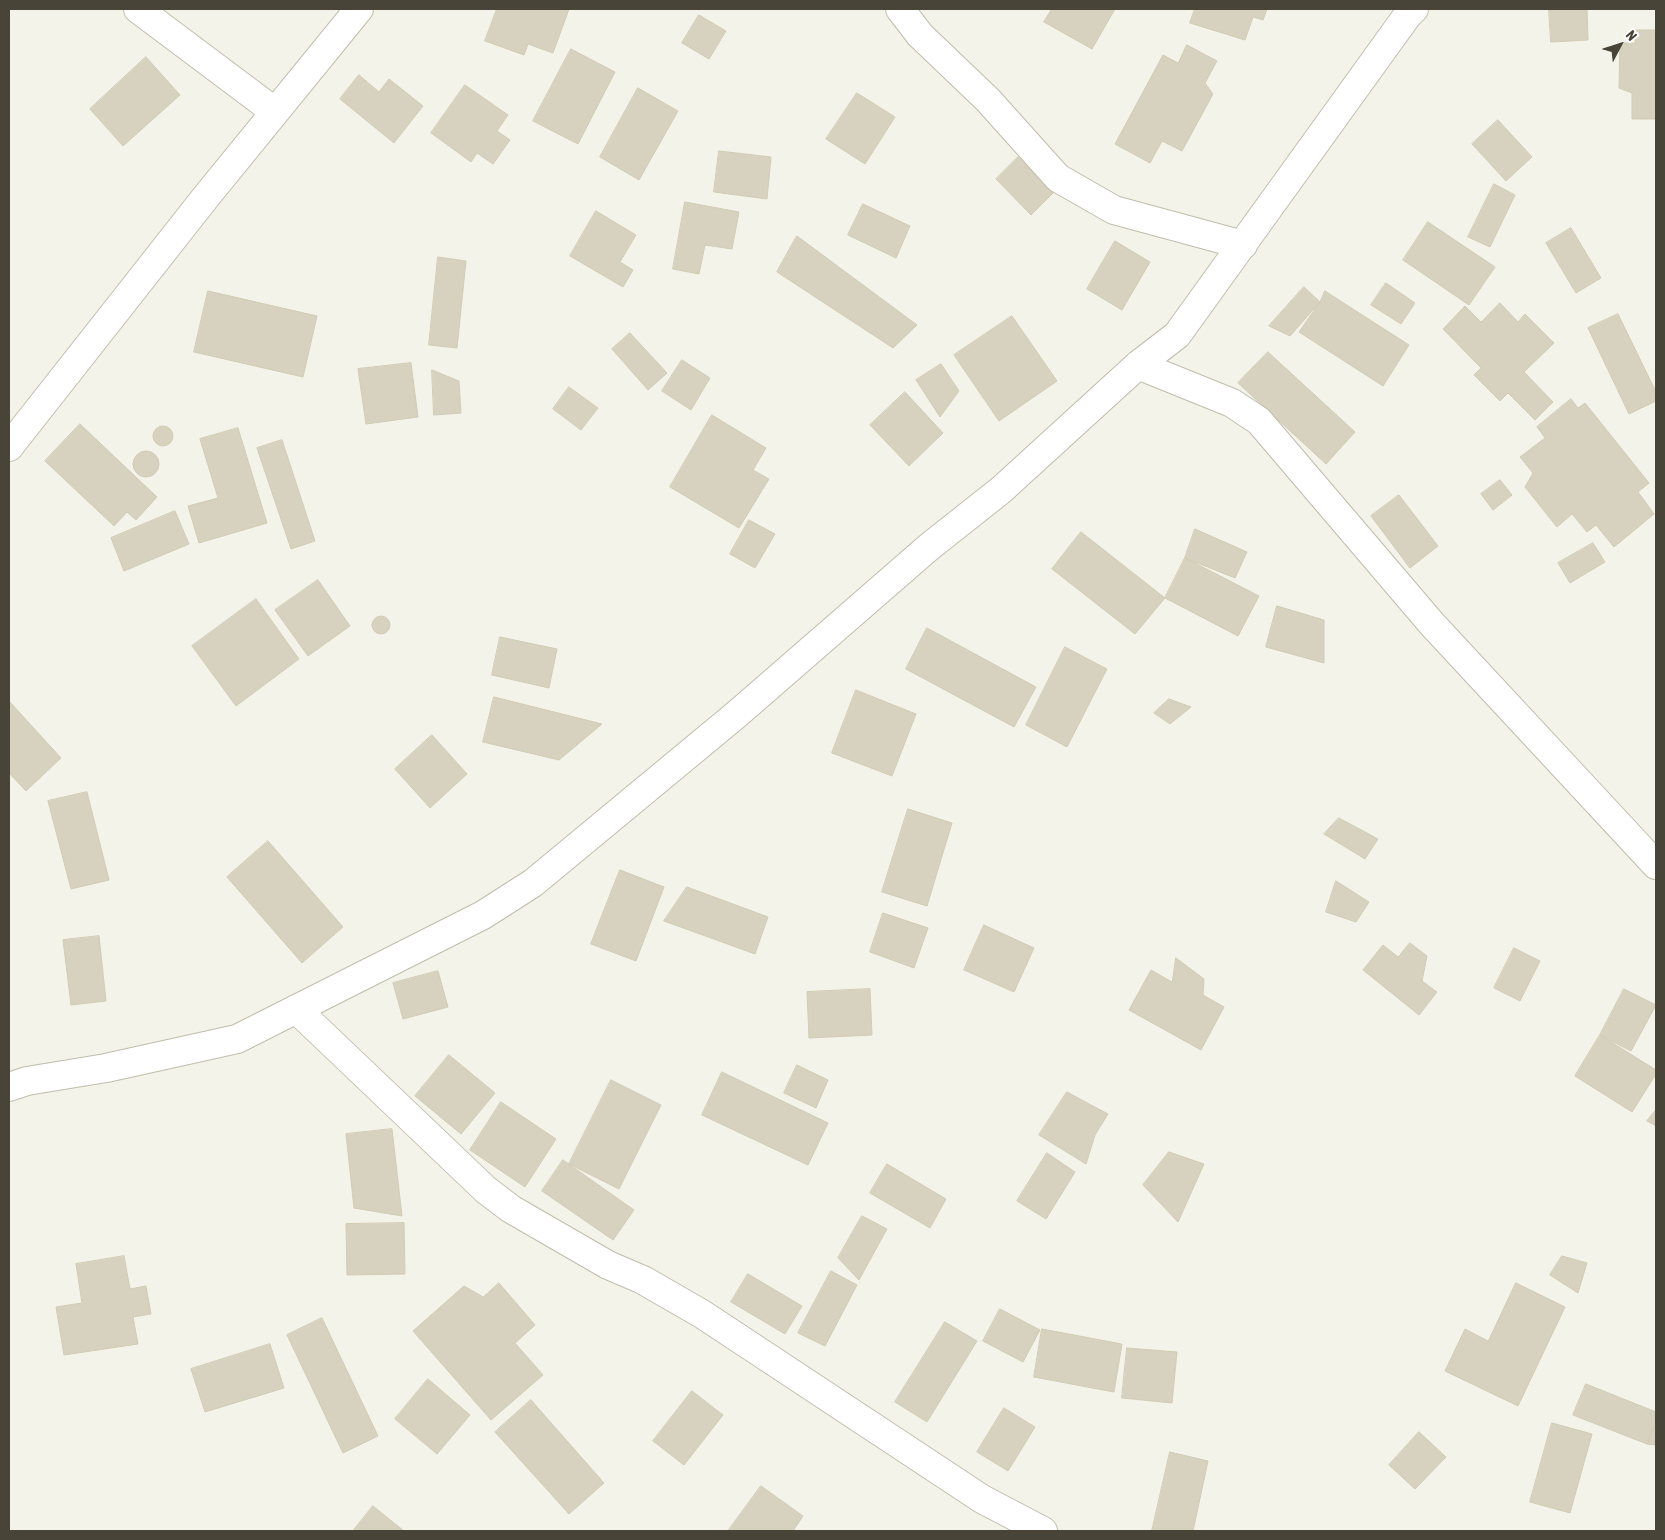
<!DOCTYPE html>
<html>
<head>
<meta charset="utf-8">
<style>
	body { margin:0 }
	#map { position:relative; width:1665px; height:1540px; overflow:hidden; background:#f4f3ea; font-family:"Asap Condensed",sans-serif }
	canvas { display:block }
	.frame { position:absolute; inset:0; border:10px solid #484538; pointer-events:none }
	.north { position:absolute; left:1595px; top:20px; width:50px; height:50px; -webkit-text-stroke:4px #fff; paint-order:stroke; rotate:50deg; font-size:14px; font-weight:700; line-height:20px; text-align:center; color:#484538 }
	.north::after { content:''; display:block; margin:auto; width:18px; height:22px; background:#484538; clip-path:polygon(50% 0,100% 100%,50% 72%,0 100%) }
</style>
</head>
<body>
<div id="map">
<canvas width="1665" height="1540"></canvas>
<div class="frame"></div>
<div class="north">N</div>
</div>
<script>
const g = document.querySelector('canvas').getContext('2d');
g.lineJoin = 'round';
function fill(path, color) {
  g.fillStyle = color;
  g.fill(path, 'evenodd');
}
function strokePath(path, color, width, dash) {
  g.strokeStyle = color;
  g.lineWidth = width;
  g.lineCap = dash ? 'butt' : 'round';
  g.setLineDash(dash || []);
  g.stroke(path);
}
const building = new Path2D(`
	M 497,9 L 569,9 L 553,53 L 528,44 L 524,55 L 485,41 Z
	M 1052,9 L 1115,9 L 1092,49 L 1044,22 Z
	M 1195,9 L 1267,9 L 1263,20 L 1253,17 L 1245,40 L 1190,23 Z
	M 1549,9 L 1587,9 L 1588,40 L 1551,42 Z
	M 699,15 L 726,31 L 709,59 L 682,43 Z
	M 1634,30 L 1656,30 L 1656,119 L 1632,119 L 1632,93 L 1619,88 L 1620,43 L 1635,43 Z
	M 1187,45 L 1217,61 L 1205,83 L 1213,94 L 1182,151 L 1162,141 L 1150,163 L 1115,144 L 1163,55 L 1178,63 Z
	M 571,49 L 615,72 L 578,144 L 533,121 Z
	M 146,57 L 180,95 L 123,146 L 90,109 Z
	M 359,75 L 379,92 L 389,79 L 423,106 L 394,143 L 340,99 Z
	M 465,85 L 508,115 L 497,131 L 510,140 L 493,164 L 477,153 L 471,162 L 431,133 Z
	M 638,88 L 678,111 L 639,180 L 600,157 Z
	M 857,93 L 895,117 L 865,164 L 826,139 Z
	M 1498,120 L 1532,157 L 1506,181 L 1472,144 Z
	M 719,151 L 771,157 L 767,199 L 714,192 Z
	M 1018,157 L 1053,193 L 1031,215 L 996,179 Z
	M 1494,184 L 1515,195 L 1490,247 L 1468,237 Z
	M 685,202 L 739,212 L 732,249 L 705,245 L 699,274 L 673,269 Z
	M 863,204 L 910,226 L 896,258 L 848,235 Z
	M 596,211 L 636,235 L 620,262 L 633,270 L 623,287 L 570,256 Z
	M 1428,222 L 1495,267 L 1469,305 L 1403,260 Z
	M 1571,228 L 1601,278 L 1576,293 L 1546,243 Z
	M 797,236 L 917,325 L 893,348 L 777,272 Z
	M 1115,241 L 1150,262 L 1122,310 L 1087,289 Z
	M 438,257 L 466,261 L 457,348 L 429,345 Z
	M 1386,283 L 1415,303 L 1401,324 L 1371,305 Z
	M 1304,287 L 1320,302 L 1290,336 L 1269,326 Z
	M 208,291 L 317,316 L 303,377 L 194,352 Z
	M 1325,291 L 1409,345 L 1383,386 L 1299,332 L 1320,302 Z
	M 1500,303 L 1518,322 L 1525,314 L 1554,343 L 1524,372 L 1553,402 L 1535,420 L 1508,393 L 1500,401 L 1474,375 L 1481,368 L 1443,329 L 1465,306 L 1481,322 Z
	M 1618,314 L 1656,392 L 1656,401 L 1629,414 L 1588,328 Z
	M 1012,316 L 1057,381 L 999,421 L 954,355 Z
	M 630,333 L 667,373 L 648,390 L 612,349 Z
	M 1268,352 L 1355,432 L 1326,464 L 1238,383 Z
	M 682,360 L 710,378 L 691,410 L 662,391 Z
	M 411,363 L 418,417 L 366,424 L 358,369 Z
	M 941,364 L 959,391 L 940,417 L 916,380 Z
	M 432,370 L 459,381 L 461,413 L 434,415 Z
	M 569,387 L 598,408 L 581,430 L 553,409 Z
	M 905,392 L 943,433 L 909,466 L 870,425 Z
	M 1571,399 L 1578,408 L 1585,403 L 1649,483 L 1638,492 L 1654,514 L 1614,547 L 1596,525 L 1587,532 L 1572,514 L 1557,527 L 1525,487 L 1533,473 L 1520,457 L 1545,438 L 1537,427 Z
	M 712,415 L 766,448 L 753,470 L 769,479 L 739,528 L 670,487 Z
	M 80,424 L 157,497 L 136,520 L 127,512 L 114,526 L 45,461 Z
	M153 436a10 10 0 1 1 20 0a10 10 0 1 1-20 0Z
	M 238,428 L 267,523 L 199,543 L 188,506 L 218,498 L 200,439 Z
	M 282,440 L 315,541 L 291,549 L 257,448 Z
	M133 464a13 13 0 1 1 26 0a13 13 0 1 1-26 0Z
	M 1500,480 L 1512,495 L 1493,510 L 1481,494 Z
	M 1399,495 L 1438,546 L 1410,568 L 1371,516 Z
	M 175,511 L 189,544 L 124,571 L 111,538 Z
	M 749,520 L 775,534 L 755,568 L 730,554 Z
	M 1195,529 L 1247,552 L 1235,578 L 1185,558 Z
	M 1081,532 L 1165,598 L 1135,634 L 1052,569 Z
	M 1593,543 L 1605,562 L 1570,583 L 1558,563 Z
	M 1185,558 L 1259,596 L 1238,636 L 1165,598 Z
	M 318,580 L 350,626 L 308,656 L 275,610 Z
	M 256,599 L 299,659 L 236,706 L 192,646 Z
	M 1277,606 L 1324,620 L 1324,663 L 1266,647 Z
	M372 625a9 9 0 1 1 18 0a9 9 0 1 1-18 0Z
	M 927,628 L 1036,687 L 1014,727 L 906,669 Z
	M 500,637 L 557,649 L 549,688 L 492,675 Z
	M 1065,647 L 1107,669 L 1067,747 L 1026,725 Z
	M 856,690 L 916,714 L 892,776 L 832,753 Z
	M 494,697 L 602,724 L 559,760 L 483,742 Z
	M 1169,699 L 1191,707 L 1170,724 L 1154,713 Z
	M 9,701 L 61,758 L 26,791 L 9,773 Z
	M 432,735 L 467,774 L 430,808 L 395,769 Z
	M 87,792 L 109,880 L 71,889 L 48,801 Z
	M 908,809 L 952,823 L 927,906 L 882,892 Z
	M 1339,818 L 1378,839 L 1365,859 L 1324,834 Z
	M 268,841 L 343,927 L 302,963 L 227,877 Z
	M 620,870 L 664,887 L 636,961 L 591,944 Z
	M 1336,881 L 1369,902 L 1356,922 L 1326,912 Z
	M 687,887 L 768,917 L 755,954 L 664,921 Z
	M 883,913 L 928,928 L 914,968 L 870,952 Z
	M 984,925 L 1034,948 L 1014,992 L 964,970 Z
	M 99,936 L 106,1001 L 71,1005 L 63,940 Z
	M 1410,943 L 1427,956 L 1422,981 L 1437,992 L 1419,1015 L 1363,970 L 1383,945 L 1398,957 Z
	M 1514,948 L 1540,961 L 1520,1001 L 1494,988 Z
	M 1176,958 L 1204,979 L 1203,995 L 1224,1007 L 1201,1050 L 1129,1010 L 1151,970 L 1172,982 Z
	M 438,971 L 448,1007 L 403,1019 L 393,983 Z
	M 870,989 L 872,1035 L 809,1038 L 807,992 Z
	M 1624,989 L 1656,1005 L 1631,1051 L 1600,1035 Z
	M 1600,1035 L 1656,1070 L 1656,1074 L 1632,1112 L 1575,1076 Z
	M 449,1055 L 495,1093 L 461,1134 L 415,1096 Z
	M 797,1065 L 828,1080 L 816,1108 L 784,1093 Z
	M 722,1072 L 828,1123 L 808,1165 L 702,1115 Z
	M 611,1080 L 661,1105 L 619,1189 L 569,1164 Z
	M 1067,1092 L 1108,1114 L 1095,1135 L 1086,1164 L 1039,1135 Z
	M 501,1102 L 556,1139 L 525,1187 L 470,1150 Z
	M 1656,1110 L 1656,1126 L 1647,1121 Z
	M 392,1129 L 402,1216 L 354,1208 L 346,1134 Z
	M 1169,1152 L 1204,1164 L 1178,1222 L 1143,1185 Z
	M 1047,1153 L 1075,1172 L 1046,1219 L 1017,1201 Z
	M 563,1160 L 634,1210 L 613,1240 L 542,1191 Z
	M 887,1164 L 946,1199 L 930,1228 L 870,1193 Z
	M 862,1216 L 887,1229 L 859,1280 L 838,1258 Z
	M 404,1223 L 405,1274 L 347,1275 L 346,1224 Z
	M 124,1256 L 130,1289 L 146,1286 L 151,1314 L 133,1317 L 138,1344 L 64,1355 L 56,1307 L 82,1303 L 76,1264 Z
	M 1562,1256 L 1587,1263 L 1578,1293 L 1550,1275 Z
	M 831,1271 L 857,1285 L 825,1346 L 798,1333 Z
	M 748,1274 L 802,1306 L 785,1334 L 731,1302 Z
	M 499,1283 L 535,1325 L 515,1343 L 543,1375 L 491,1420 L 413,1331 L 464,1286 L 483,1297 Z
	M 1516,1283 L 1565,1307 L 1518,1406 L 1445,1371 L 1465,1329 L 1488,1341 Z
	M 1000,1309 L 1040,1330 L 1023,1362 L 983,1341 Z
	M 322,1318 L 378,1436 L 343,1453 L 287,1335 Z
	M 945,1322 L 977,1341 L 927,1422 L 895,1402 Z
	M 1042,1329 L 1122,1344 L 1114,1392 L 1034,1377 Z
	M 270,1344 L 284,1388 L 205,1412 L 191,1369 Z
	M 1127,1348 L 1177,1352 L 1172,1403 L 1122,1398 Z
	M 428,1379 L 470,1415 L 437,1454 L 395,1419 Z
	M 1586,1384 L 1656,1412 L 1656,1420 L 1647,1444 L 1573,1415 Z
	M 692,1391 L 723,1415 L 684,1465 L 653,1441 Z
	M 531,1400 L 604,1483 L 569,1514 L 495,1432 Z
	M 1004,1408 L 1035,1427 L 1008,1471 L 977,1452 Z
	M 1552,1423 L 1592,1434 L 1570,1513 L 1530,1502 Z
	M 1656,1425 L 1656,1445 L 1647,1444 L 1653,1429 Z
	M 1419,1432 L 1446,1457 L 1415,1489 L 1389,1465 Z
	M 1170,1452 L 1208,1461 L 1193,1531 L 1152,1531 Z
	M 761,1486 L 803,1516 L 793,1531 L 728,1531 Z
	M 373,1506 L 404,1531 L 353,1531 Z`);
const minor = new Path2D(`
	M 138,9 L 274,111
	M 900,9 L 920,35 L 988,100 L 1058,178 L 1114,210 L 1243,245
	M 1138,365 L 1232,403 L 1259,421 L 1432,624 L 1656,865
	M 9,447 L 205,198 L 359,9
	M 296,1009 L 486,1190 L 511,1209 L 608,1265 L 643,1280 L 702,1314 L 982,1499 L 1043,1531
	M 9,1087 L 27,1081 L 106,1068 L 237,1039 L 483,915 L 533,883 L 737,714 L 929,547 L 1001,490 L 1138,365 L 1177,335 L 1407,16 L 1414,9`);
fill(building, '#d6d2bf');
strokePath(building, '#d0cbb3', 1);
strokePath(minor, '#c0bdac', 30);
strokePath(minor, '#fff', 28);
</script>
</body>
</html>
